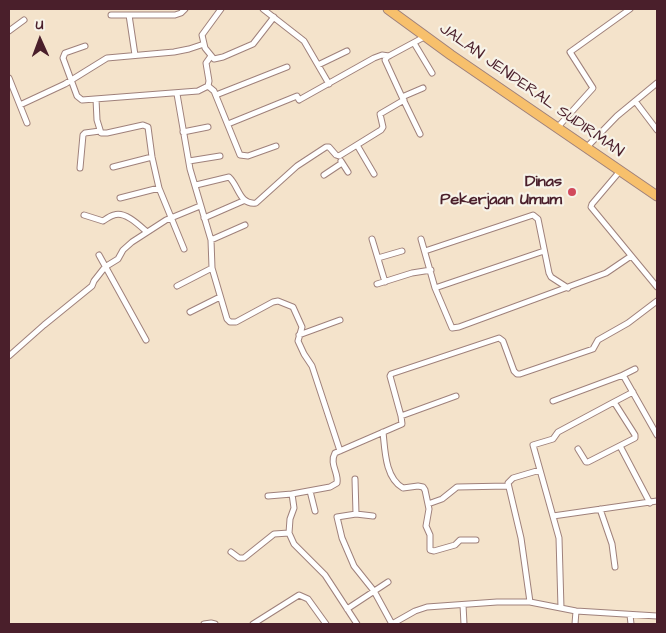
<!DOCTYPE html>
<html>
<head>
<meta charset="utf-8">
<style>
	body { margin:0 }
	#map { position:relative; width:666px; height:633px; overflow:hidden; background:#f4e3cb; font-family:"Architects Daughter",sans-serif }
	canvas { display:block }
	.frame { position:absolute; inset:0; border:10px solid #4a1f2b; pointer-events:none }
	.north { position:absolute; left:15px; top:15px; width:50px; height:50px; -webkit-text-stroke:4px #f7f3e8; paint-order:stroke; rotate:358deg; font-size:14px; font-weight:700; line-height:20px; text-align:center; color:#4a1f2b }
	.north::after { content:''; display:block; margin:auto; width:18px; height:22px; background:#4a1f2b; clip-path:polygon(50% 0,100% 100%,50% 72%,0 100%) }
</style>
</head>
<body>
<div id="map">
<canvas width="666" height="633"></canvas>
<div class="frame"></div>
<div class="north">U</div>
</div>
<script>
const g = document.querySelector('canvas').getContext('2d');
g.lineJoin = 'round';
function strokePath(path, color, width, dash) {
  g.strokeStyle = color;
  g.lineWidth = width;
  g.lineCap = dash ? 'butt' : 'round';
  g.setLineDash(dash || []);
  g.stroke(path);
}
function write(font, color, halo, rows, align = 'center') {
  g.font = font + ' "Architects Daughter",sans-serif';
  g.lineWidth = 4.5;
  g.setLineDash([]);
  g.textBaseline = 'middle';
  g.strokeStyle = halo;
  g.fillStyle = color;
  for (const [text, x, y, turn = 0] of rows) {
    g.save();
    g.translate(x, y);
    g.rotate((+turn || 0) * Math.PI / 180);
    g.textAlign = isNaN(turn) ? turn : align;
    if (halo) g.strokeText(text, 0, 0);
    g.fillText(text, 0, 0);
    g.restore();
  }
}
const minor = new Path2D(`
	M 221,9 L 202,35 L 205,48 L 214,59 L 223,57 L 253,44 L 274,17
	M 263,9 L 304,41 L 329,84
	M 111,15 L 175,15 L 181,13 L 185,9
	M 129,15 L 135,55
	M 9,31 L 24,20
	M 414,43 L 432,73
	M 85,46 L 65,53 L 63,58 L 77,96 L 82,100 L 198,91 L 208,86 L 209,81 L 206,63 L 211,56
	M 318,65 L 347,51
	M 9,78 L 27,123
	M 208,86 L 214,91 L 240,155 L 248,156 L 276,146
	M 177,94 L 190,169 L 211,240 L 212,268 L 227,319 L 230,322 L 236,322 L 273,302 L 278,301 L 293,307 L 302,327 L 298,341 L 304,354 L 312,366 L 340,451
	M 216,95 L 287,67
	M 402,97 L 385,60 L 387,57 L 426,36
	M 96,99 L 97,120 L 101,133 L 107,133 L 143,125 L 148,127 L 152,157 L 159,188 L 184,249
	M 635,101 L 657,130
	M 20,105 L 65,84 L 107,58 L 174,52 L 189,49 L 204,44
	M 228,124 L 297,96 L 299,100 L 374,58 L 382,55 L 389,56
	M 557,128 L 593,88 L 570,52 L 630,9
	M 183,132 L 208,127
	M 420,134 L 402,97 L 423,88
	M 357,145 L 374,174
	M 586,148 L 617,116 L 657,83
	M 189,161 L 220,156
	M 341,161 L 348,172
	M 113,167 L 152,157
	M 80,168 L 83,135 L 85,133 L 100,131
	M 620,171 L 592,204 L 591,207 L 657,287
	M 324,175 L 342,163
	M 196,185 L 229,177 C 239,186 239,205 256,203 L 297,166 L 326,147 L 329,147 L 336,155 L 339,156 L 381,130 L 383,127 L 380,114 L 404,100
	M 120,198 L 159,188
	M 84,215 L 103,221 C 106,219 110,216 114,215 C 125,211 139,225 147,232
	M 204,218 L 243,201
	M 372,239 L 385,282
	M 421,239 L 435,288 L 452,328 L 459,327 L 606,273 L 631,256
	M 211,240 L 245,225
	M 425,251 L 533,215 L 538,219 L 549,273 L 551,277 L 568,288
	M 99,255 L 146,340
	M 378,258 L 402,251
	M 377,284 L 412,273 L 431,270
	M 177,286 L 212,268
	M 435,288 L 544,251
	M 190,312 L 220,297
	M 299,335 L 340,320
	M 9,356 L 44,325 L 92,286 L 94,281 L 105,267 L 118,259 L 123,250 L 132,242 L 166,220 L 200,206
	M 623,375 L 635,369
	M 553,401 L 623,375 L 657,435
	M 614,402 L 633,392
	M 401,416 L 390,376 L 391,374 L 499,338 L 503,341 L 514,371 L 517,374 L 520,374 L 593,349 L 598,340 L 628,323 L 657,301
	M 383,432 C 385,450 385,478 403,488 L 418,486 L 423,487 L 425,490 L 429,509 L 426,526 L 430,535 L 430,550 L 434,551 L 455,545 L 460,540 L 476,540
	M 620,446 L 650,503
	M 355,479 L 356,514
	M 310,491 L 315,511
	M 268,496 L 292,494
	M 428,504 L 442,499 L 457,487 L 508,486
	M 600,509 L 612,544 L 615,567
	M 373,516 L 356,514 L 337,517 L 342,538 L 354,566 L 374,591 L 392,624
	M 553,516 L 657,501
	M 289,533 L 290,519 L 294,508 L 292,494 L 330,487 L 337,483 C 339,473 329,464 335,453 L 402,424 L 401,416 L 456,396
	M 231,552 L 239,558 L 244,558 L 274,534 L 289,533 L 294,544 L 325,575 L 357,624
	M 530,602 L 521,538 L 508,483 L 513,478 L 540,470
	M 463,605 L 464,624
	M 561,608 L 559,538 L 533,445 L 553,439 L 558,432 L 614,402 L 635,435 L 635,438 L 588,462 L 586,462 L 578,449
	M 347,609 L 388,582
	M 630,615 L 631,624
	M 204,624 L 211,623 L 215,624
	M 253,624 L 299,595 L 308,599 L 326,624
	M 392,624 L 415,611 L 427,607 L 497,602 L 530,602 L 576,611 L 657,616
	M 575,624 L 576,611`);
const trunk = new Path2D(`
	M 388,9 L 451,55 L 657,196`);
const markers = [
	[572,192,5,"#d1495b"]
];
const streetNames = [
	["JALAN JENDERAL SUDIRMAN",531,91,35]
];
const poiNames = [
	["Dinas",562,183],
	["Pekerjaan Umum",562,201]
];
strokePath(minor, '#9f817b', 7);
strokePath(trunk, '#9f817b', 11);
strokePath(minor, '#fff', 5);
strokePath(trunk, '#f7c06c', 9);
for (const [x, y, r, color] of markers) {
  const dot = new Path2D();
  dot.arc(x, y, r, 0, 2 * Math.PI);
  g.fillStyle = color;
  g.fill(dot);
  strokePath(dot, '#f7f3e8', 2);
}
write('16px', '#4a1f2b', '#f7f3e8', streetNames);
write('bold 16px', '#4a1f2b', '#f7f3e8', poiNames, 'right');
</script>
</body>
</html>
